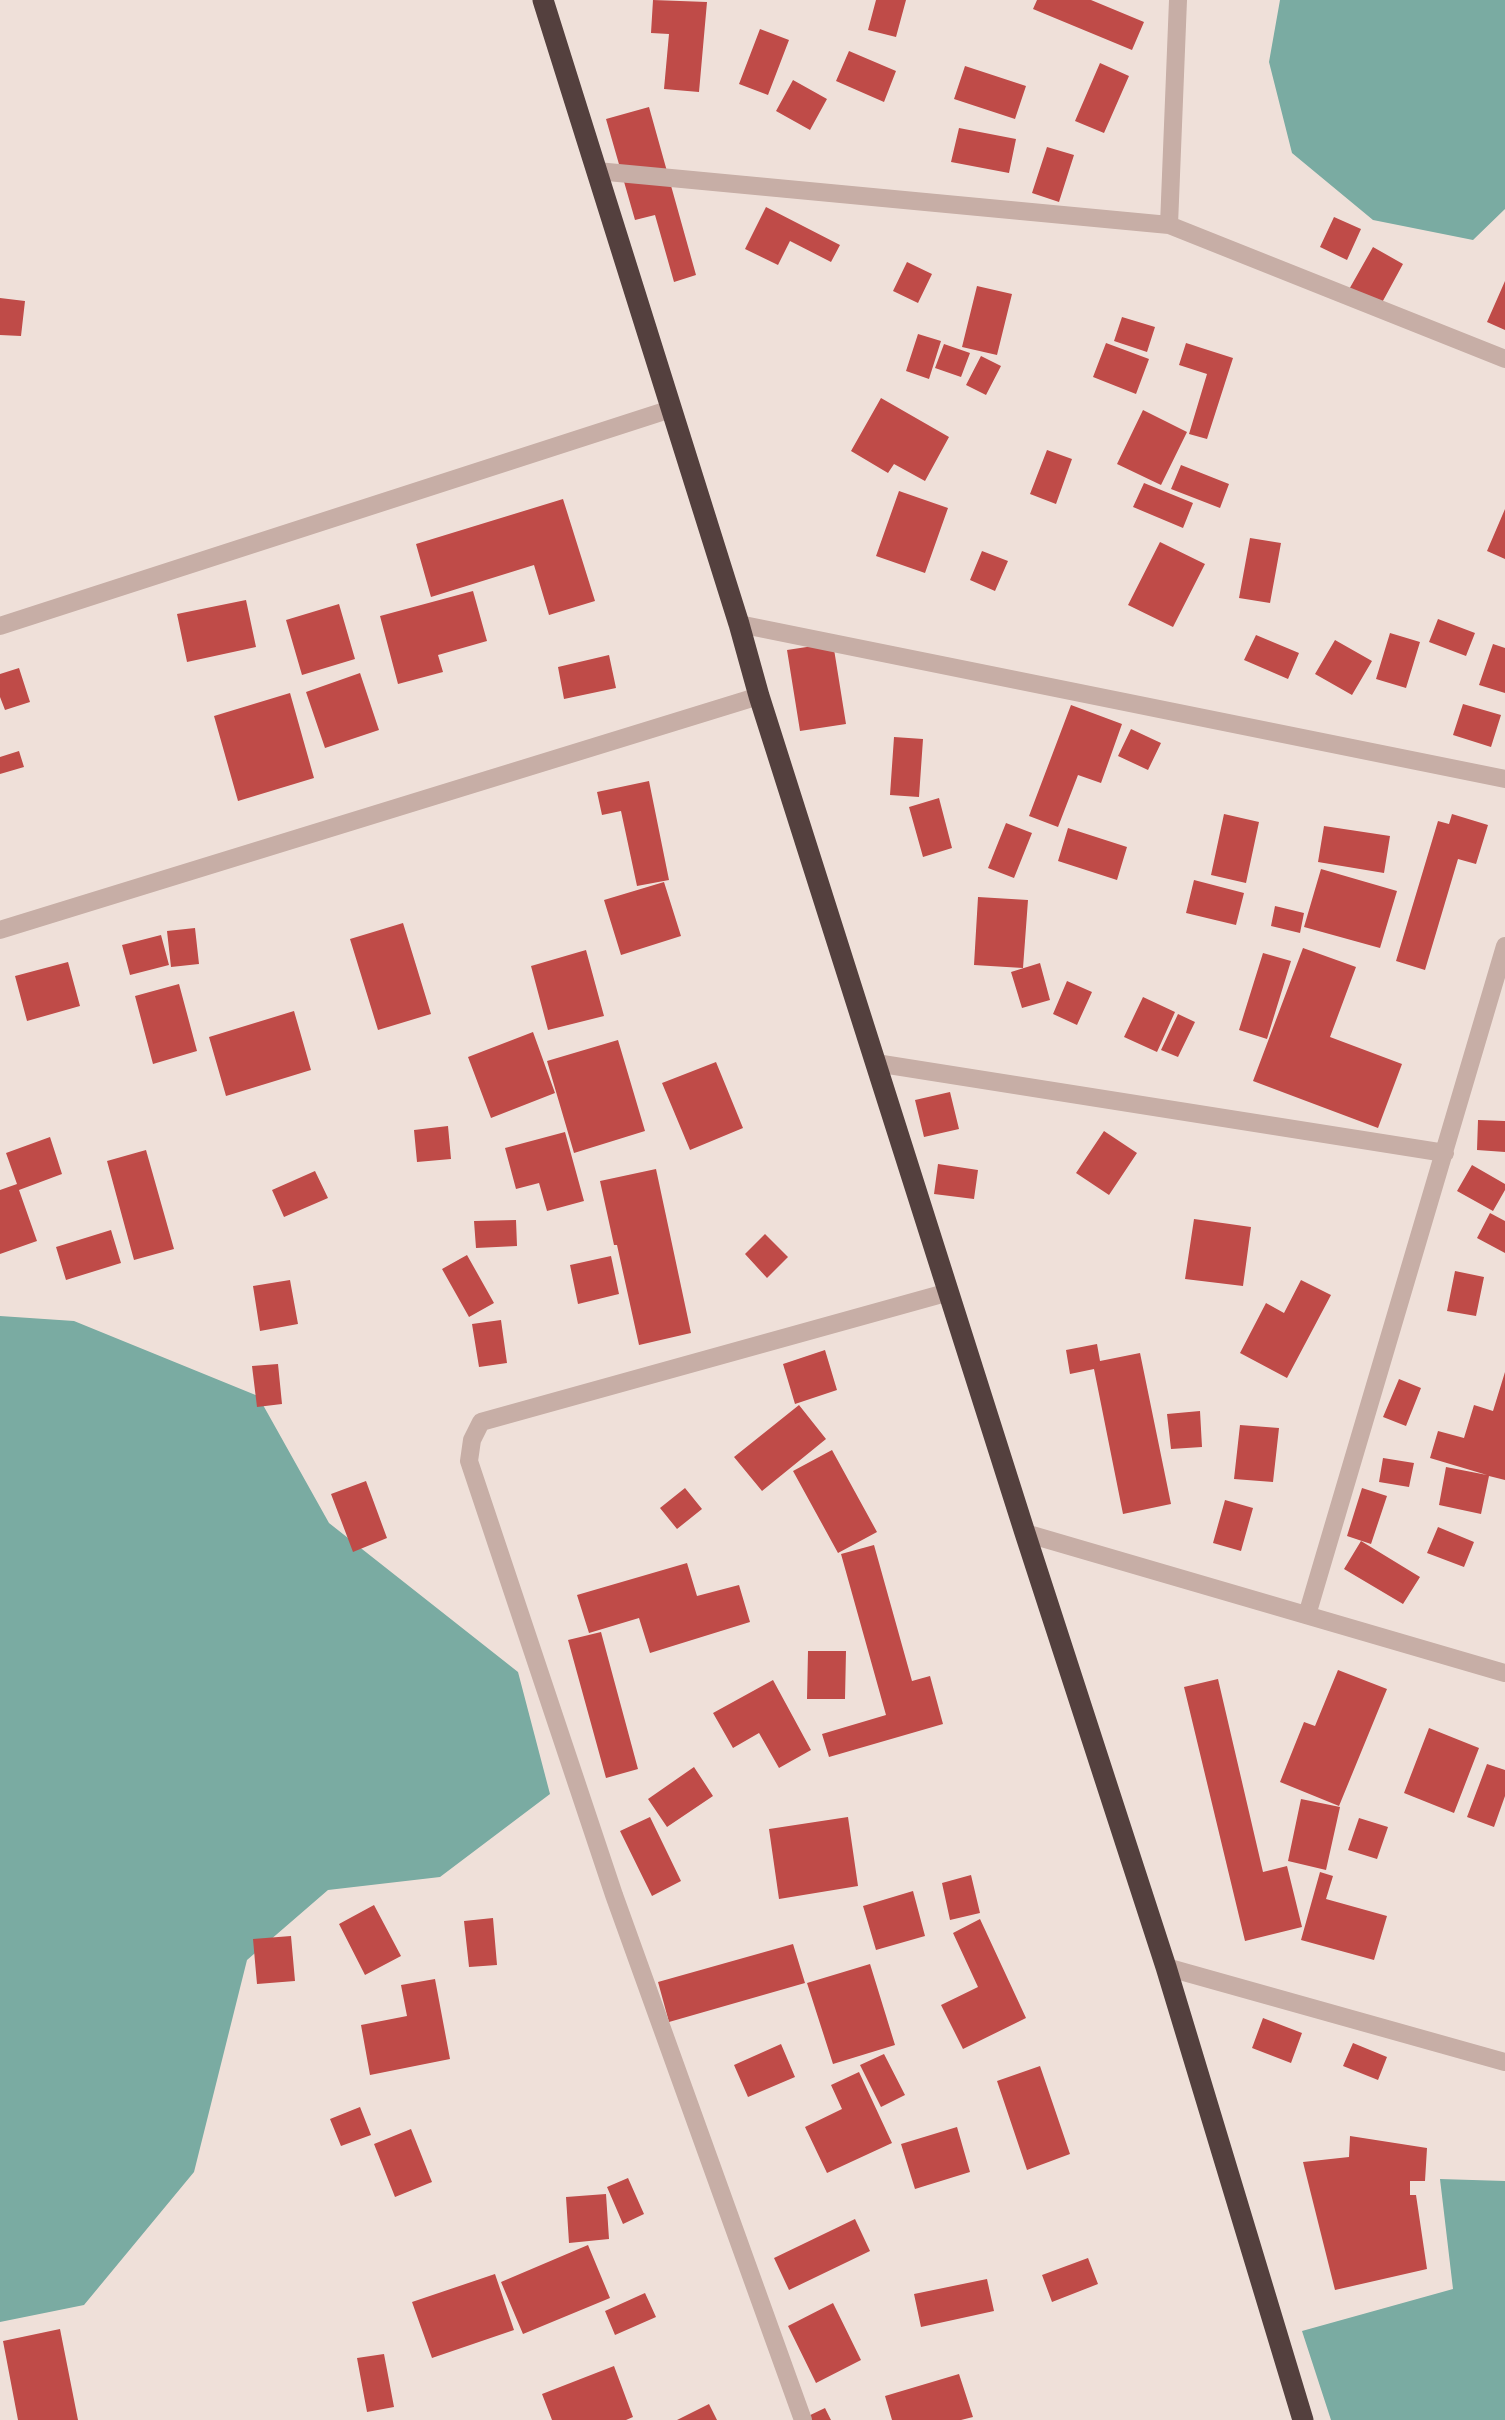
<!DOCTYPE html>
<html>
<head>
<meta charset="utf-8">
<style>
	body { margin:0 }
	canvas { display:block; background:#efe0d9 }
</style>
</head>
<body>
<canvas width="1505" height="2420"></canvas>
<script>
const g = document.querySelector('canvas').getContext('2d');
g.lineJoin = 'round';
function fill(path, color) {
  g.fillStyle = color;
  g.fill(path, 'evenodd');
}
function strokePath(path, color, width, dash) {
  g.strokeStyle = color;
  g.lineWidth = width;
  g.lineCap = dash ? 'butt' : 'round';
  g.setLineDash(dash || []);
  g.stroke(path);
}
const water = new Path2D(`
	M 1280,0 L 1505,0 L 1505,209 L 1473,240 L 1373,220 L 1292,153 L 1269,62 Z
	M 0,1316 L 74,1321 L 258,1396 L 329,1523 L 518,1672 L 550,1794 L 440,1877 L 328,1890 L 247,1960 L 194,2172 L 84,2305 L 0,2322 Z
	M 1440,2179 L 1505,2181 L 1505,2420 L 1331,2420 L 1302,2331 L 1453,2289 Z`);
const building = new Path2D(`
	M 653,0 L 707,2 L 699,92 L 664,89 L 669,34 L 651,33 Z
	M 876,0 L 906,0 L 896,37 L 868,30 Z
	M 1037,0 L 1091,0 L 1144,22 L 1132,50 L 1033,9 Z
	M 760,29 L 789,40 L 768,95 L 739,84 Z
	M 849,51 L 896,71 L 884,102 L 836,81 Z
	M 1100,63 L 1129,76 L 1104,133 L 1075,121 Z
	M 965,66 L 1026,86 L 1015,119 L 954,99 Z
	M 793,80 L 827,99 L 810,130 L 776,111 Z
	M 649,107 L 696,275 L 674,282 L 655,215 L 635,220 L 606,119 Z
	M 959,128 L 1016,139 L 1009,173 L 951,162 Z
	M 1047,147 L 1074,155 L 1059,202 L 1032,193 Z
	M 766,207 L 840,245 L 831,262 L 790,241 L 778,265 L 745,249 Z
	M 1334,217 L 1361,229 L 1347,260 L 1320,247 Z
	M 1373,247 L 1403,264 L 1378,310 L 1347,293 Z
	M 907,262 L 932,274 L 918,303 L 893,291 Z
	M 1505,281 L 1505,330 L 1487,322 Z
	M 977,286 L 1012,294 L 997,355 L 962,347 Z
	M 0,298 L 25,301 L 21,336 L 0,335 Z
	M 1122,317 L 1155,327 L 1147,352 L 1114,341 Z
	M 918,334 L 941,341 L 929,379 L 906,371 Z
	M 1106,343 L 1149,359 L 1136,394 L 1093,377 Z
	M 1186,343 L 1233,358 L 1207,439 L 1189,434 L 1207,374 L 1179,365 Z
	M 944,344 L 970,353 L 961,377 L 935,368 Z
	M 981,356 L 1001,366 L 986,395 L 966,385 Z
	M 881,398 L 949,437 L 925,481 L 894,464 L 888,473 L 851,451 Z
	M 1143,410 L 1187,432 L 1161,485 L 1117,464 Z
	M 1047,450 L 1072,459 L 1056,504 L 1030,494 Z
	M 1181,465 L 1229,484 L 1220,508 L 1171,489 Z
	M 1144,483 L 1193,503 L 1183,528 L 1133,507 Z
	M 899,491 L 948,508 L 925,573 L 876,556 Z
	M 563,499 L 595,601 L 549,615 L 534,565 L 431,597 L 416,544 Z
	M 1505,509 L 1505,559 L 1487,551 Z
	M 1250,538 L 1281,543 L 1270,603 L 1239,598 Z
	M 1160,542 L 1205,564 L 1173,627 L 1128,605 Z
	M 982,551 L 1008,561 L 995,591 L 970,580 Z
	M 473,591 L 487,641 L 438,655 L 443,672 L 398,684 L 380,616 Z
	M 246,600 L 256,647 L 187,662 L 177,614 Z
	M 339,604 L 355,659 L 302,675 L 286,620 Z
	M 1438,619 L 1475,633 L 1466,656 L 1429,642 Z
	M 1390,633 L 1420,642 L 1406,688 L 1376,679 Z
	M 1256,635 L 1299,653 L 1288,679 L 1244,660 Z
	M 1335,640 L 1372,661 L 1352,695 L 1315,674 Z
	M 833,643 L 846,724 L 800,731 L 787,650 Z
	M 1493,644 L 1505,648 L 1505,693 L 1479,685 Z
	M 609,655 L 616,688 L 564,699 L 558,667 Z
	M 19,668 L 30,702 L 5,710 L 0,697 L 0,674 Z
	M 360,673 L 379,730 L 325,748 L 306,692 Z
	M 290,693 L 314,778 L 238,801 L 214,716 Z
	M 1463,704 L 1501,715 L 1491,747 L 1453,735 Z
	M 1071,705 L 1122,724 L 1101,783 L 1078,775 L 1058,827 L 1029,816 Z
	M 1131,729 L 1161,743 L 1148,770 L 1118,756 Z
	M 894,737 L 923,739 L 919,797 L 890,795 Z
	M 19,751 L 24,767 L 0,774 L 0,757 Z
	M 649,781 L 669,880 L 637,886 L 621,811 L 602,815 L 597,792 Z
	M 939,798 L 952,848 L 923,857 L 909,807 Z
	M 1224,814 L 1259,822 L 1246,883 L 1211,875 Z
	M 1452,814 L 1488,825 L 1476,864 L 1458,859 L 1425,970 L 1396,961 L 1438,821 L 1449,824 Z
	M 1006,823 L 1032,833 L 1014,878 L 988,868 Z
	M 1324,826 L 1390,836 L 1384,873 L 1318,862 Z
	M 1068,828 L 1127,847 L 1117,880 L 1058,861 Z
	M 1321,869 L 1397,891 L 1380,948 L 1304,927 Z
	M 1194,880 L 1244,893 L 1236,925 L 1186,913 Z
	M 664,882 L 681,936 L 621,955 L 604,900 Z
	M 978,897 L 1028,900 L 1023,968 L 974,965 Z
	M 1275,906 L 1304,913 L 1300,933 L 1271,926 Z
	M 403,923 L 431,1014 L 378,1030 L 350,939 Z
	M 195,928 L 199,964 L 171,967 L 167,931 Z
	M 161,935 L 169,965 L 130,975 L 122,945 Z
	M 1303,948 L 1356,967 L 1330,1037 L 1402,1064 L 1378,1128 L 1253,1081 Z
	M 586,950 L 604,1016 L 548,1030 L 531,966 Z
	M 1263,953 L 1291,961 L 1267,1039 L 1239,1030 Z
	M 68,962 L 80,1006 L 27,1021 L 15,976 Z
	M 1040,963 L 1050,1000 L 1022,1008 L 1011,972 Z
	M 1067,981 L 1092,992 L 1077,1025 L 1053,1014 Z
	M 179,984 L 197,1051 L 153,1064 L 135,996 Z
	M 1143,997 L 1175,1012 L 1157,1052 L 1124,1037 Z
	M 294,1011 L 311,1070 L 226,1096 L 209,1037 Z
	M 1178,1014 L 1195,1022 L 1178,1057 L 1161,1050 Z
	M 533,1032 L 555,1093 L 491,1118 L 468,1057 Z
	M 618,1040 L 645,1131 L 574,1153 L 547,1061 Z
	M 716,1062 L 743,1128 L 690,1150 L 662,1083 Z
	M 950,1092 L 959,1129 L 924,1137 L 915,1100 Z
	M 1478,1120 L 1505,1121 L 1505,1152 L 1477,1150 Z
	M 448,1126 L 451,1159 L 417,1162 L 414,1130 Z
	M 1104,1131 L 1137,1153 L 1109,1195 L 1076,1173 Z
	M 565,1132 L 584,1201 L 547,1211 L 539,1183 L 516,1189 L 505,1148 Z
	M 50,1137 L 62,1174 L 19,1190 L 37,1241 L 0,1254 L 0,1190 L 17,1184 L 6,1153 Z
	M 146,1150 L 174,1249 L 134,1260 L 107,1161 Z
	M 938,1164 L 978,1170 L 974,1199 L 934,1194 Z
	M 1472,1165 L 1505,1184 L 1505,1190 L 1493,1211 L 1457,1191 Z
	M 656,1169 L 691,1333 L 639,1345 L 617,1245 L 614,1245 L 600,1181 Z
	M 315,1171 L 328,1198 L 284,1217 L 272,1190 Z
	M 1490,1213 L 1505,1221 L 1505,1253 L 1477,1238 Z
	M 1194,1219 L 1251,1227 L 1243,1286 L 1185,1279 Z
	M 516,1220 L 517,1246 L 476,1248 L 474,1221 Z
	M 111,1230 L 121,1263 L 66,1280 L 56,1247 Z
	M 765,1234 L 788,1257 L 767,1278 L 745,1254 Z
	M 467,1255 L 494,1303 L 469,1317 L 442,1269 Z
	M 611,1256 L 619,1294 L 578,1304 L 570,1265 Z
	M 1455,1271 L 1484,1277 L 1476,1316 L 1447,1311 Z
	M 290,1280 L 298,1324 L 260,1331 L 253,1286 Z
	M 1301,1280 L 1331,1295 L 1287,1378 L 1240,1353 L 1266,1303 L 1284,1313 Z
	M 501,1320 L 507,1363 L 479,1367 L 472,1324 Z
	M 1097,1344 L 1100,1361 L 1140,1353 L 1171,1504 L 1123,1514 L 1094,1369 L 1070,1374 L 1066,1350 Z
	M 825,1350 L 837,1390 L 795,1404 L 783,1364 Z
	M 278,1364 L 282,1404 L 257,1407 L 252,1366 Z
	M 1505,1372 L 1505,1480 L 1489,1476 L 1481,1514 L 1439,1505 L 1446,1467 L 1487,1475 L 1430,1458 L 1438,1431 L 1464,1438 L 1474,1405 L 1493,1411 Z
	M 1399,1379 L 1421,1388 L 1406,1426 L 1383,1417 Z
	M 799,1405 L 826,1439 L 762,1491 L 734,1457 Z
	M 1200,1411 L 1202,1447 L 1171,1449 L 1167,1414 Z
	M 1240,1425 L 1279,1428 L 1273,1482 L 1234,1479 Z
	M 832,1450 L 877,1532 L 838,1553 L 793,1471 Z
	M 1383,1458 L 1414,1463 L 1409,1487 L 1379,1482 Z
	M 366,1481 L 387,1538 L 353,1552 L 331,1494 Z
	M 685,1488 L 702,1509 L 677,1529 L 660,1508 Z
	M 1362,1488 L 1387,1496 L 1371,1544 L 1347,1536 Z
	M 1225,1500 L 1253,1508 L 1241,1551 L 1213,1543 Z
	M 1438,1527 L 1474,1542 L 1464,1567 L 1427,1553 Z
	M 1361,1541 L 1420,1577 L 1403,1604 L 1344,1569 Z
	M 874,1545 L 912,1681 L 930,1676 L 943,1724 L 829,1757 L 822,1734 L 886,1715 L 841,1554 Z
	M 687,1563 L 697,1596 L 739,1585 L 750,1622 L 650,1653 L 639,1618 L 589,1633 L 577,1595 Z
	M 601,1632 L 638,1769 L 606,1778 L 568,1640 Z
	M 808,1651 L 846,1651 L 845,1699 L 807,1699 Z
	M 1338,1670 L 1387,1689 L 1339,1806 L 1280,1782 L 1304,1722 L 1315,1726 Z
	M 1218,1679 L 1263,1872 L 1287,1866 L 1302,1927 L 1245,1941 L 1184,1687 Z
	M 773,1680 L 811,1750 L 779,1768 L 759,1733 L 733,1748 L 713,1713 Z
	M 1429,1728 L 1479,1748 L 1454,1813 L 1404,1793 Z
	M 1487,1764 L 1505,1770 L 1505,1796 L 1494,1827 L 1467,1817 Z
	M 694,1767 L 713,1796 L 667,1827 L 648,1799 Z
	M 1301,1799 L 1340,1807 L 1326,1870 L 1288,1861 Z
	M 650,1817 L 681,1881 L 652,1896 L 620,1831 Z
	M 848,1817 L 858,1886 L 779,1899 L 769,1829 Z
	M 1359,1818 L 1388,1827 L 1377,1859 L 1348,1850 Z
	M 1320,1872 L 1333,1876 L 1326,1899 L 1387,1916 L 1374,1960 L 1301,1940 Z
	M 971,1875 L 980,1913 L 950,1920 L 942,1883 Z
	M 913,1891 L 925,1936 L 876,1950 L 863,1906 Z
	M 374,1905 L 401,1956 L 365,1975 L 339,1924 Z
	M 493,1918 L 497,1965 L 469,1967 L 464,1921 Z
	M 980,1919 L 1026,2018 L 963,2049 L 941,2005 L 978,1987 L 953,1933 Z
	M 291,1936 L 295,1981 L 257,1984 L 253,1939 Z
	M 793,1944 L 805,1983 L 669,2022 L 658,1982 Z
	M 870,1964 L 895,2045 L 833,2064 L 807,1983 Z
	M 435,1979 L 450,2059 L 370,2075 L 361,2025 L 407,2016 L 401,1985 Z
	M 1263,2018 L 1302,2033 L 1291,2063 L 1252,2048 Z
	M 1353,2043 L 1387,2057 L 1378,2080 L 1343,2066 Z
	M 781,2044 L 795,2077 L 748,2097 L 734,2065 Z
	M 884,2054 L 905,2095 L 881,2107 L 860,2065 Z
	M 1040,2066 L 1070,2154 L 1027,2170 L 997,2081 Z
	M 859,2072 L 892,2143 L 827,2173 L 805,2127 L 842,2109 L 831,2085 Z
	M 360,2107 L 371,2135 L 341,2146 L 330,2119 Z
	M 957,2127 L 970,2172 L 915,2189 L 901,2144 Z
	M 411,2129 L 432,2182 L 395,2197 L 374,2144 Z
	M 1350,2136 L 1427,2148 L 1425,2181 L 1410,2181 L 1410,2195 L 1416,2195 L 1427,2269 L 1335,2290 L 1303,2162 L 1349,2157 Z
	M 628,2178 L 644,2214 L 623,2224 L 607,2187 Z
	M 606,2194 L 609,2239 L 569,2243 L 566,2197 Z
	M 855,2219 L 870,2251 L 789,2290 L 774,2258 Z
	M 588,2245 L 610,2298 L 523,2334 L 501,2282 Z
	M 1088,2258 L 1098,2284 L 1052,2302 L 1042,2275 Z
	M 495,2274 L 514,2330 L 432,2358 L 412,2302 Z
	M 987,2279 L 994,2311 L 921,2327 L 914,2294 Z
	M 645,2293 L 656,2317 L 615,2335 L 605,2311 Z
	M 833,2303 L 861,2360 L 816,2383 L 788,2326 Z
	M 60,2329 L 78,2420 L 18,2420 L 3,2341 Z
	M 384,2354 L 394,2407 L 367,2412 L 357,2358 Z
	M 614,2366 L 633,2417 L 626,2420 L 552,2420 L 542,2394 Z
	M 959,2374 L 973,2417 L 961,2420 L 892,2420 L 885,2396 Z
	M 709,2404 L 717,2420 L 677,2420 Z
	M 825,2408 L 831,2420 L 805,2420 L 804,2418 Z`);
const minor = new Path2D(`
	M 597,171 L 1169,225 L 1505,359
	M 1169,225 L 1178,0
	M 739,624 L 1505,779
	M 0,626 L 671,409
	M 0,930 L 759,696
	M 876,1063 L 1445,1153
	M 1025,1533 L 1505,1673
	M 1307,1615 L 1505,946
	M 1166,1967 L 1505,2062
	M 803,2420 L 614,1895 L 469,1461 L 472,1440 L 481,1422 L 949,1292`);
const highway = new Path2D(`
	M 543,0 L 739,624 L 759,696 L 1025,1533 L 1166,1967 L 1303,2420`);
fill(water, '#7aaba2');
fill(building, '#bf4b48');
strokePath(minor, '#c7aea6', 18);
strokePath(highway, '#54403e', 21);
</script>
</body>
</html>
